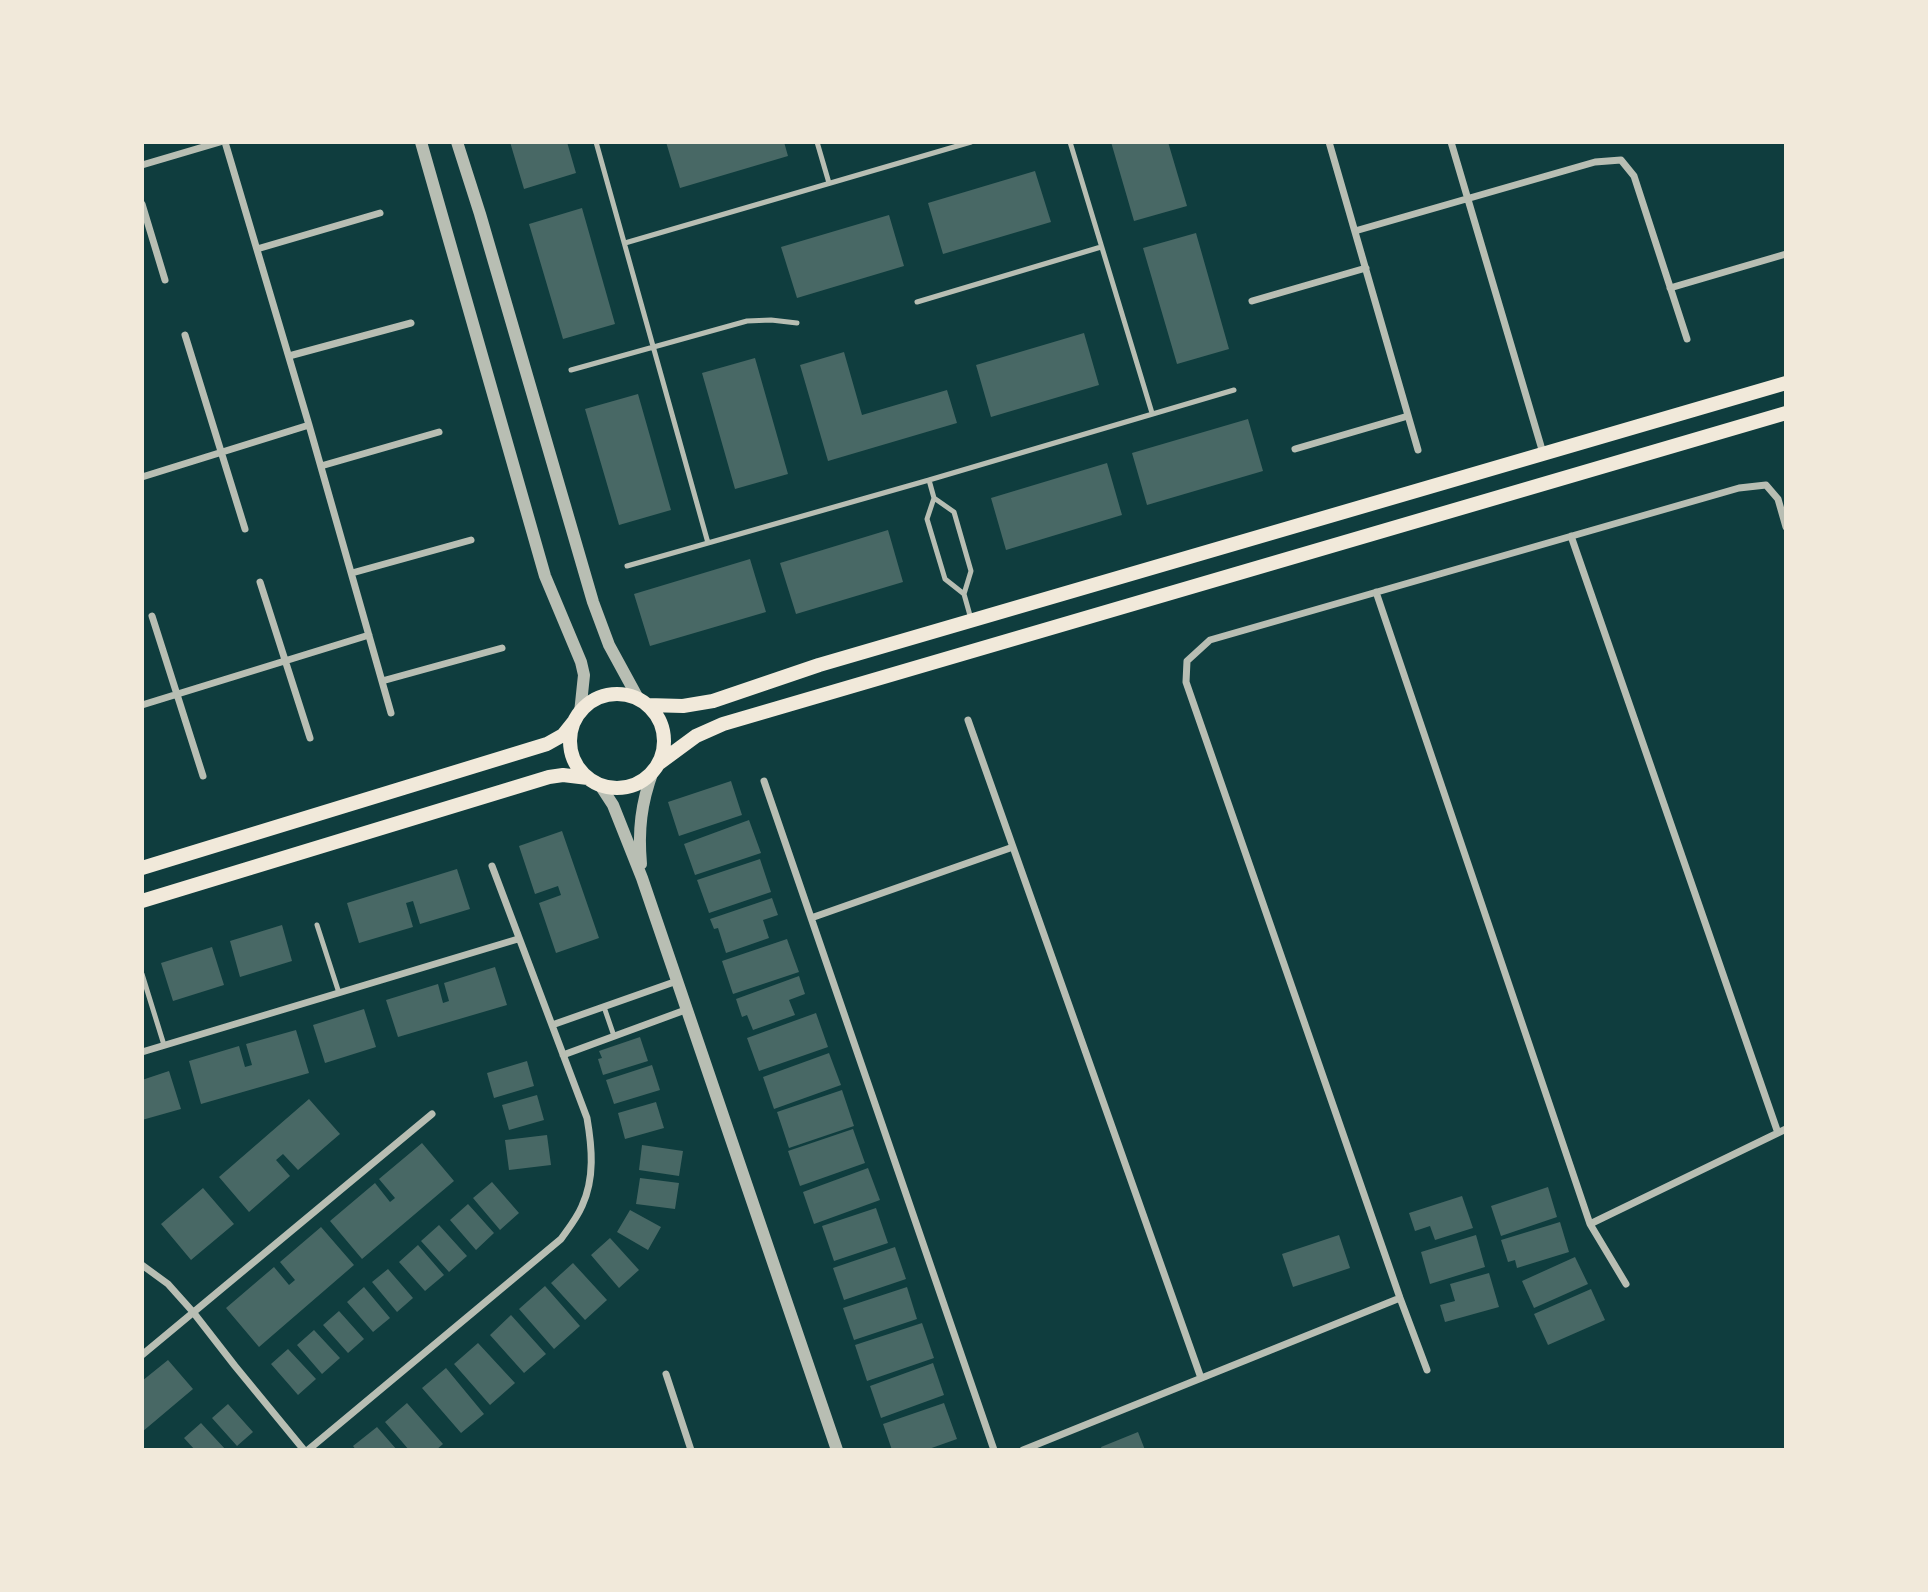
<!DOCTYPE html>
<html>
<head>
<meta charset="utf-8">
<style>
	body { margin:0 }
	#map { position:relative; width:1928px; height:1592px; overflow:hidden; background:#0f3d3e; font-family:Montserrat,sans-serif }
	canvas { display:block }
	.frame { position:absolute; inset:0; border:144px solid #f1e9da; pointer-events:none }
</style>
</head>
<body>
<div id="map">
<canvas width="1928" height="1592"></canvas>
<div class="frame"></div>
</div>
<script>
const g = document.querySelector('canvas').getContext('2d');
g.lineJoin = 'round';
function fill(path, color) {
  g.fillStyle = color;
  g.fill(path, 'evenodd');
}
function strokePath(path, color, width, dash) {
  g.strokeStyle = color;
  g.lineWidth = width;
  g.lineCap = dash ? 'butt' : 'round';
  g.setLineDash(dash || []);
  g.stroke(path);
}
const building = new Path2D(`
	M 510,142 L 567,142 L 576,173 L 524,189 Z
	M 666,142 L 784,142 L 788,156 L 680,188 Z
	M 1111,142 L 1168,142 L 1187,206 L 1134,221 Z
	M 1035,171 L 1051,222 L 943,254 L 928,203 Z
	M 582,208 L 615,324 L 563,339 L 529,224 Z
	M 889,215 L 904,266 L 797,298 L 781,247 Z
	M 1196,233 L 1229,349 L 1177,364 L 1143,248 Z
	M 1084,333 L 1099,385 L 991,417 L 976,365 Z
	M 844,352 L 862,415 L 947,390 L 957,423 L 828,461 L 800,365 Z
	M 755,358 L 788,474 L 735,489 L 702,373 Z
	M 638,394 L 671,510 L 619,525 L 585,409 Z
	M 1248,419 L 1263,471 L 1147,505 L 1132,453 Z
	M 1107,463 L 1122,515 L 1006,550 L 991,498 Z
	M 888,530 L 903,582 L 796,614 L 780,563 Z
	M 750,559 L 766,612 L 650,646 L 634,594 Z
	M 731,781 L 742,815 L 679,836 L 668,802 Z
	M 749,820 L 761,853 L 695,875 L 684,844 Z
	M 562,831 L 599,938 L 556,953 L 539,903 L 561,895 L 558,886 L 535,894 L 519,846 Z
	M 760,859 L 771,892 L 709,913 L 697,880 Z
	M 457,869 L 470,909 L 420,924 L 413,901 L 406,903 L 413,927 L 359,943 L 347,903 Z
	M 772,898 L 778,915 L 763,920 L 769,938 L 726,953 L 718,928 L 714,929 L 710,919 Z
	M 282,925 L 292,961 L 240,977 L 230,941 Z
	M 787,939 L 799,972 L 733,994 L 722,961 Z
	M 212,947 L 224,985 L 173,1001 L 161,963 Z
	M 495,967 L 507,1005 L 398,1037 L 386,1000 L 438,984 L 443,1003 L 449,1001 L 444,983 Z
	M 799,976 L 805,994 L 789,1000 L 795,1015 L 753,1030 L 747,1015 L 742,1017 L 736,999 Z
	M 364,1009 L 376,1047 L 325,1063 L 313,1025 Z
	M 816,1013 L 828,1047 L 759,1071 L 747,1038 Z
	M 296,1030 L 309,1073 L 201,1104 L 189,1061 L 239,1046 L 245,1067 L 252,1065 L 246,1044 Z
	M 640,1037 L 648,1061 L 603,1075 L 598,1059 L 602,1058 L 599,1051 Z
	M 829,1053 L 841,1085 L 774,1109 L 763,1077 Z
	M 527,1061 L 534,1086 L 494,1098 L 487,1073 Z
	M 652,1065 L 660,1090 L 614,1104 L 606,1080 Z
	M 169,1071 L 181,1109 L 142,1120 L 142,1080 Z
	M 842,1090 L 854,1126 L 789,1148 L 777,1112 Z
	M 537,1095 L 544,1120 L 509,1130 L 502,1105 Z
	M 309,1099 L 340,1134 L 298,1170 L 283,1154 L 276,1160 L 290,1176 L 249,1212 L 219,1177 Z
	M 656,1102 L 664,1128 L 625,1139 L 618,1113 Z
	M 853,1129 L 865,1163 L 800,1186 L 788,1151 Z
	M 547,1135 L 551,1165 L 509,1170 L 505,1140 Z
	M 422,1143 L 454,1181 L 362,1259 L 330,1221 L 375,1183 L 390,1202 L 395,1198 L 379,1179 Z
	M 642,1145 L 683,1151 L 679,1176 L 639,1170 Z
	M 868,1168 L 880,1200 L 814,1224 L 803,1192 Z
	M 640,1178 L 679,1183 L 675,1209 L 636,1204 Z
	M 492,1182 L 519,1213 L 500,1230 L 473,1198 Z
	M 1548,1187 L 1557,1217 L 1501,1236 L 1491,1206 Z
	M 203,1188 L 234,1224 L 191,1260 L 161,1224 Z
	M 1462,1196 L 1473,1228 L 1435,1240 L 1430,1226 L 1415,1231 L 1409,1213 Z
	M 468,1204 L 494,1233 L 476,1250 L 450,1220 Z
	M 876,1208 L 888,1243 L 834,1261 L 822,1226 Z
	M 630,1210 L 661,1227 L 648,1250 L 617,1232 Z
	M 1560,1222 L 1569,1252 L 1517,1268 L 1515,1260 L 1508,1262 L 1501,1240 Z
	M 439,1225 L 467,1256 L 449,1272 L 421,1241 Z
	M 321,1227 L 354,1265 L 259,1347 L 226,1308 L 274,1267 L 289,1285 L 295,1280 L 280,1262 Z
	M 1339,1235 L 1350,1268 L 1293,1287 L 1282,1254 Z
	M 1476,1235 L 1485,1267 L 1430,1284 L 1421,1252 Z
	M 610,1238 L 639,1270 L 619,1288 L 591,1255 Z
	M 418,1245 L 444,1275 L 425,1291 L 399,1262 Z
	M 895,1247 L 906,1279 L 844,1300 L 833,1268 Z
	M 1575,1257 L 1588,1284 L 1534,1308 L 1522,1281 Z
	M 573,1263 L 607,1300 L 585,1320 L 551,1283 Z
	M 388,1269 L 413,1298 L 397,1312 L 372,1282 Z
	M 1489,1273 L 1499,1307 L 1445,1322 L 1440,1305 L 1455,1301 L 1450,1284 Z
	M 545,1286 L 580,1326 L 554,1349 L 519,1309 Z
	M 364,1287 L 390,1318 L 373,1332 L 347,1302 Z
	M 907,1287 L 917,1319 L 854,1340 L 843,1308 Z
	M 1591,1289 L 1605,1320 L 1548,1345 L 1534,1314 Z
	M 339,1311 L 364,1339 L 348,1353 L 323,1325 Z
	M 511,1315 L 546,1354 L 524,1373 L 490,1335 Z
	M 922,1323 L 934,1358 L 867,1381 L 855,1345 Z
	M 314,1330 L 340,1358 L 322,1374 L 297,1345 Z
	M 478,1343 L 515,1383 L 490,1405 L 454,1364 Z
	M 288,1349 L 316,1379 L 298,1395 L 271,1364 Z
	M 168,1360 L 193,1389 L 142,1432 L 142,1381 Z
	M 933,1363 L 944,1395 L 881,1418 L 870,1386 Z
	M 446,1368 L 484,1414 L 461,1433 L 422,1388 Z
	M 407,1403 L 443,1444 L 436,1450 L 409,1450 L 385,1422 Z
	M 944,1403 L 957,1439 L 926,1450 L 892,1450 L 883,1424 Z
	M 228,1404 L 253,1432 L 237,1446 L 212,1418 Z
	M 201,1423 L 226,1450 L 195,1450 L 184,1438 Z
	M 377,1427 L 397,1450 L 356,1450 L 353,1446 Z
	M 1138,1432 L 1145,1450 L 1102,1450 L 1101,1447 Z`);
const service = new Path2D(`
	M 596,142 L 708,543 L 929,480
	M 817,142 L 829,183
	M 1070,142 L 1152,413
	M 625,243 L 971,142
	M 917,302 L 1101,247
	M 571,370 L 747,321 L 771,320 L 797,323
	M 934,498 L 929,480 L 1234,390
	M 627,566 L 708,543
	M 964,594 L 945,579 L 927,519 L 934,498 L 954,512 L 971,571 L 964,594 L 971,619
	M 317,925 L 339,993
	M 142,974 L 164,1045
	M 604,1007 L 614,1036`);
const minor = new Path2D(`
	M 225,142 L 309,425 L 391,713
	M 1329,142 L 1418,450
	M 1451,142 L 1543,453
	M 142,165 L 220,142
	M 142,204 L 165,280
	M 1355,231 L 1595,162 L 1621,160 L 1634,176 L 1687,339
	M 257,249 L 380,213
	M 1670,288 L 1786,254
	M 1252,301 L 1366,268
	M 185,335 L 245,529
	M 289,356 L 411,323
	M 1295,449 L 1408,416
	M 321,466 L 439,432
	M 142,477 L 309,425
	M 1571,536 L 1778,1133
	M 352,573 L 471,540
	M 260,582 L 310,738
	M 1376,592 L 1590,1224 L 1626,1284
	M 152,616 L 203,776
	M 382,681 L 502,648
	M 142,705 L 369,635
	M 968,720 L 1201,1378
	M 764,781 L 994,1450
	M 811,918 L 1013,847
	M 552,1025 L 677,981
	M 142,1052 L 518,939
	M 563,1055 L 688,1009
	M 1590,1224 L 1786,1129
	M 142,1265 L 168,1284 L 193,1312 L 235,1366 L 304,1450
	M 142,1355 L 432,1114
	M 1427,1370 L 1400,1298 L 1186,682 L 1187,661 L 1210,640 L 1739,488 L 1766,485 L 1778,499 L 1786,527
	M 666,1374 L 691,1450
	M 308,1450 L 561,1239 C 568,1229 577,1218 582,1206 C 595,1178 592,1147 587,1118 L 492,866
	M 1023,1450 L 1400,1298`);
const tertiary = new Path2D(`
	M 421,142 L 545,576 L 581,662 L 584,675 L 580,713
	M 457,142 L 480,214 L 593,602 L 609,645 L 639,700
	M 600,785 L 613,805 L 642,878 L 837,1450
	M 641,864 C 638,831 641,803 653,771`);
const secondary = new Path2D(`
	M570 741a47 47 0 1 1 94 0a47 47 0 1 1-94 0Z
	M 647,705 L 683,706 L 713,701 L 819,665 L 1786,383
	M 658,764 L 696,736 L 723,724 L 1786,413
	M 142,868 L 547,744 L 563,735 L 575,720
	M 142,901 L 549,777 L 563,775 L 588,778`);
fill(building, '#486865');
strokePath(service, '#b8beb3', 5);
strokePath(minor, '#b8beb3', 7);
strokePath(tertiary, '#b8beb3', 12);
strokePath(secondary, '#f1e9da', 14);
</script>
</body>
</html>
